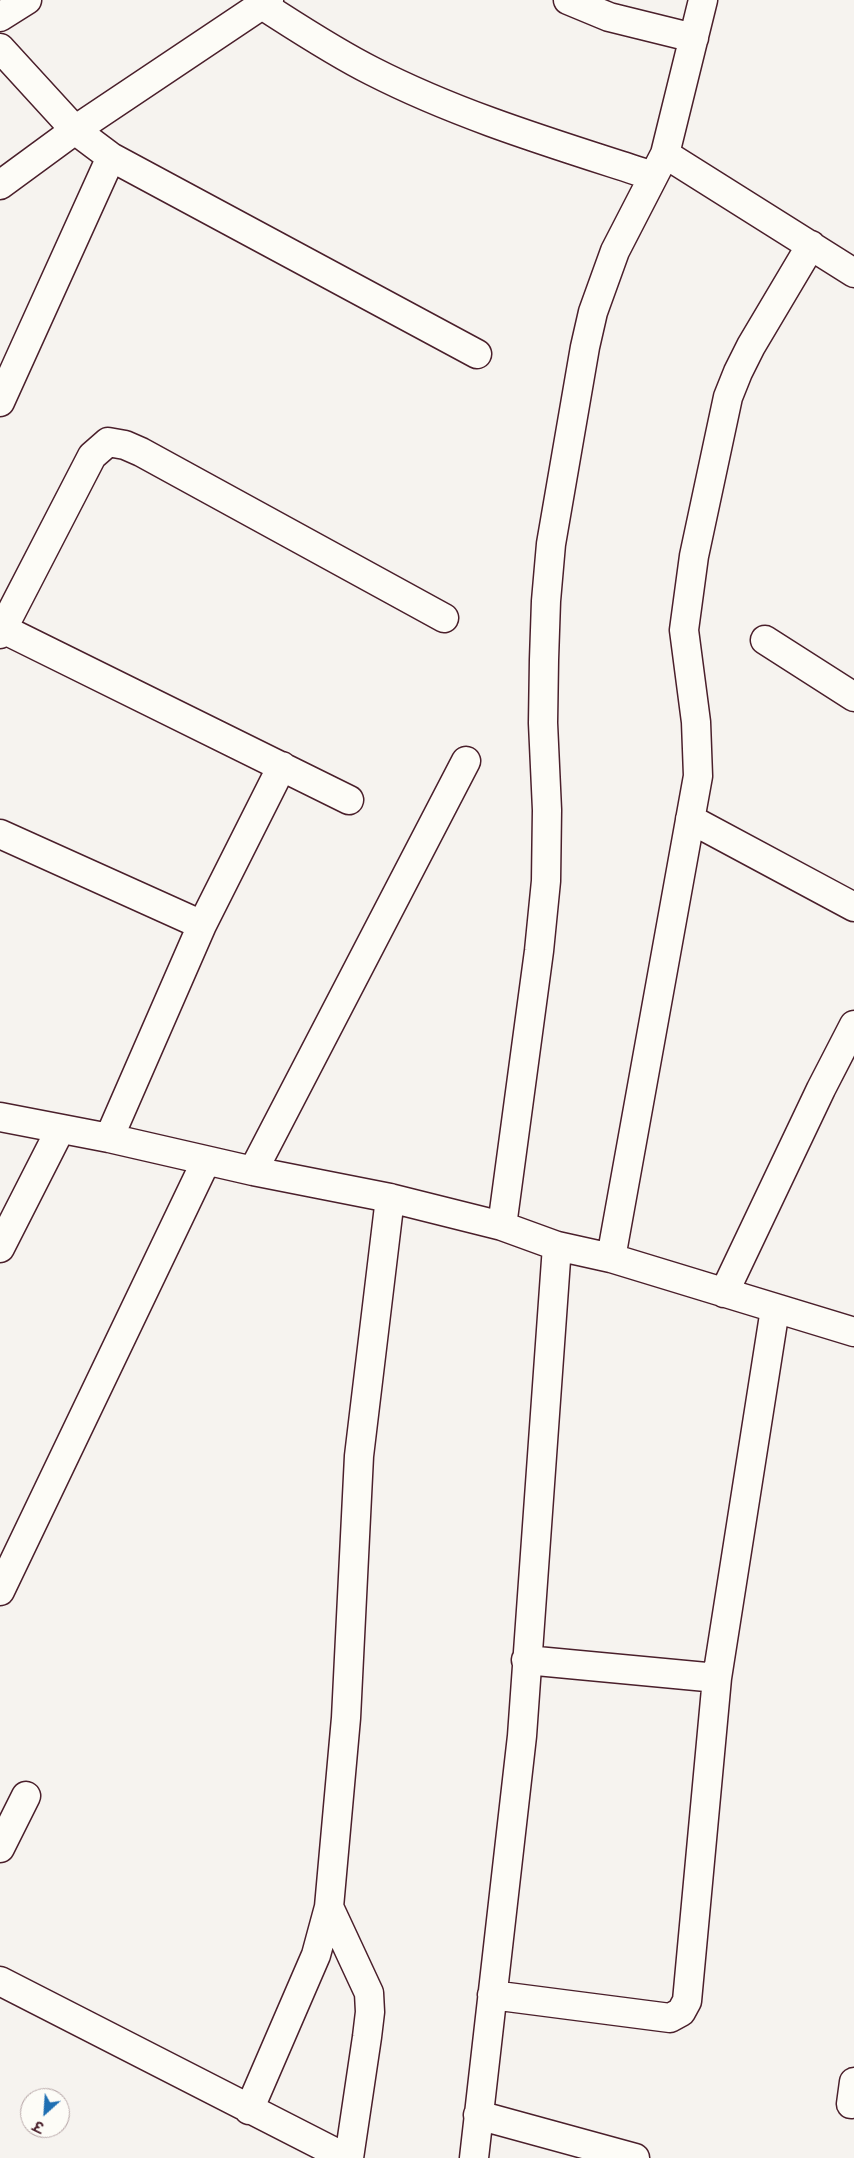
<!DOCTYPE html>
<html>
<head>
<meta charset="utf-8">
<style>
	body { margin:0 }
	#map { position:relative; width:854px; height:2158px; overflow:hidden; background:#f6f3ef; font-family:Mynerve,"Playpen Sans Deva",sans-serif }
	canvas { display:block }
	.north { position:absolute; left:20px; top:2088px; width:50px; height:50px; box-sizing:border-box; background:#fdfcf7; border:1px solid #b5a4a5; border-radius:50%; rotate:206deg; font-size:14px; font-weight:700; line-height:20px; text-align:center; color:#4a1f2b }
	.north::after { content:''; display:block; margin:auto; width:18px; height:22px; background:#1f6fb2; clip-path:polygon(50% 0,100% 100%,50% 72%,0 100%) }
</style>
</head>
<body>
<div id="map">
<canvas width="854" height="2158"></canvas>
<div class="north">उ</div>
</div>
<script>
const g = document.querySelector('canvas').getContext('2d');
g.lineJoin = 'round';
function strokePath(path, color, width, dash) {
  g.strokeStyle = color;
  g.lineWidth = width;
  g.lineCap = dash ? 'butt' : 'round';
  g.setLineDash(dash || []);
  g.stroke(path);
}
const minor = new Path2D(`
	M 568,0 L 609,17 L 694,38
	M 262,5 C 298,28 334,52 372,71 C 462,117 558,145 653,176
	M 0,48 L 75,130 L 111,157 L 477,354
	M 665,154 L 854,273
	M 0,185 L 75,130 L 269,0
	M 0,402 L 111,157
	M 3,629 L 349,800
	M 0,634 L 92,456 L 108,442 L 125,445 L 141,452 L 444,618
	M 765,640 L 854,697
	M 690,819 L 854,907
	M 0,834 L 202,925
	M 0,1117 L 109,1138 L 253,1171 L 390,1198 L 502,1226 L 557,1246 L 611,1258 L 854,1332
	M 109,1138 L 202,925 L 282,766
	M 253,1171 L 466,761
	M 502,1226 L 539,951 L 546,881 L 547,810 L 543,723 L 544,660 L 546,601 L 551,544 L 585,347 L 593,312 L 615,251 L 665,154 L 703,0
	M 0,1248 L 60,1130
	M 611,1258 L 698,776 L 696,722 L 684,630 L 694,556 L 728,397 L 738,372 L 751,346 L 811,245
	M 724,1293 L 821,1089 L 854,1025
	M 0,1591 L 206,1161
	M 526,1660 L 717,1678
	M 0,1848 L 26,1796
	M 329,1907 L 369,1993 L 370,2012 L 367,2037 L 349,2158
	M 0,1981 L 346,2158
	M 492,1995 L 670,2018 L 681,2012 L 687,2001 L 717,1678 L 775,1309
	M 851,2104 L 854,2082
	M 249,2110 L 316,1955 L 329,1907 L 346,1718 L 359,1456 L 390,1198
	M 478,2115 L 635,2158
	M 474,2158 L 522,1736 L 557,1246`);
const tertiary = new Path2D(`
	M 0,17 L 27,0`);
strokePath(minor, '#4a1f2b', 31);
strokePath(tertiary, '#4a1f2b', 31);
strokePath(minor, '#fdfcf7', 28);
strokePath(tertiary, '#fdfcf7', 28);
</script>
</body>
</html>
